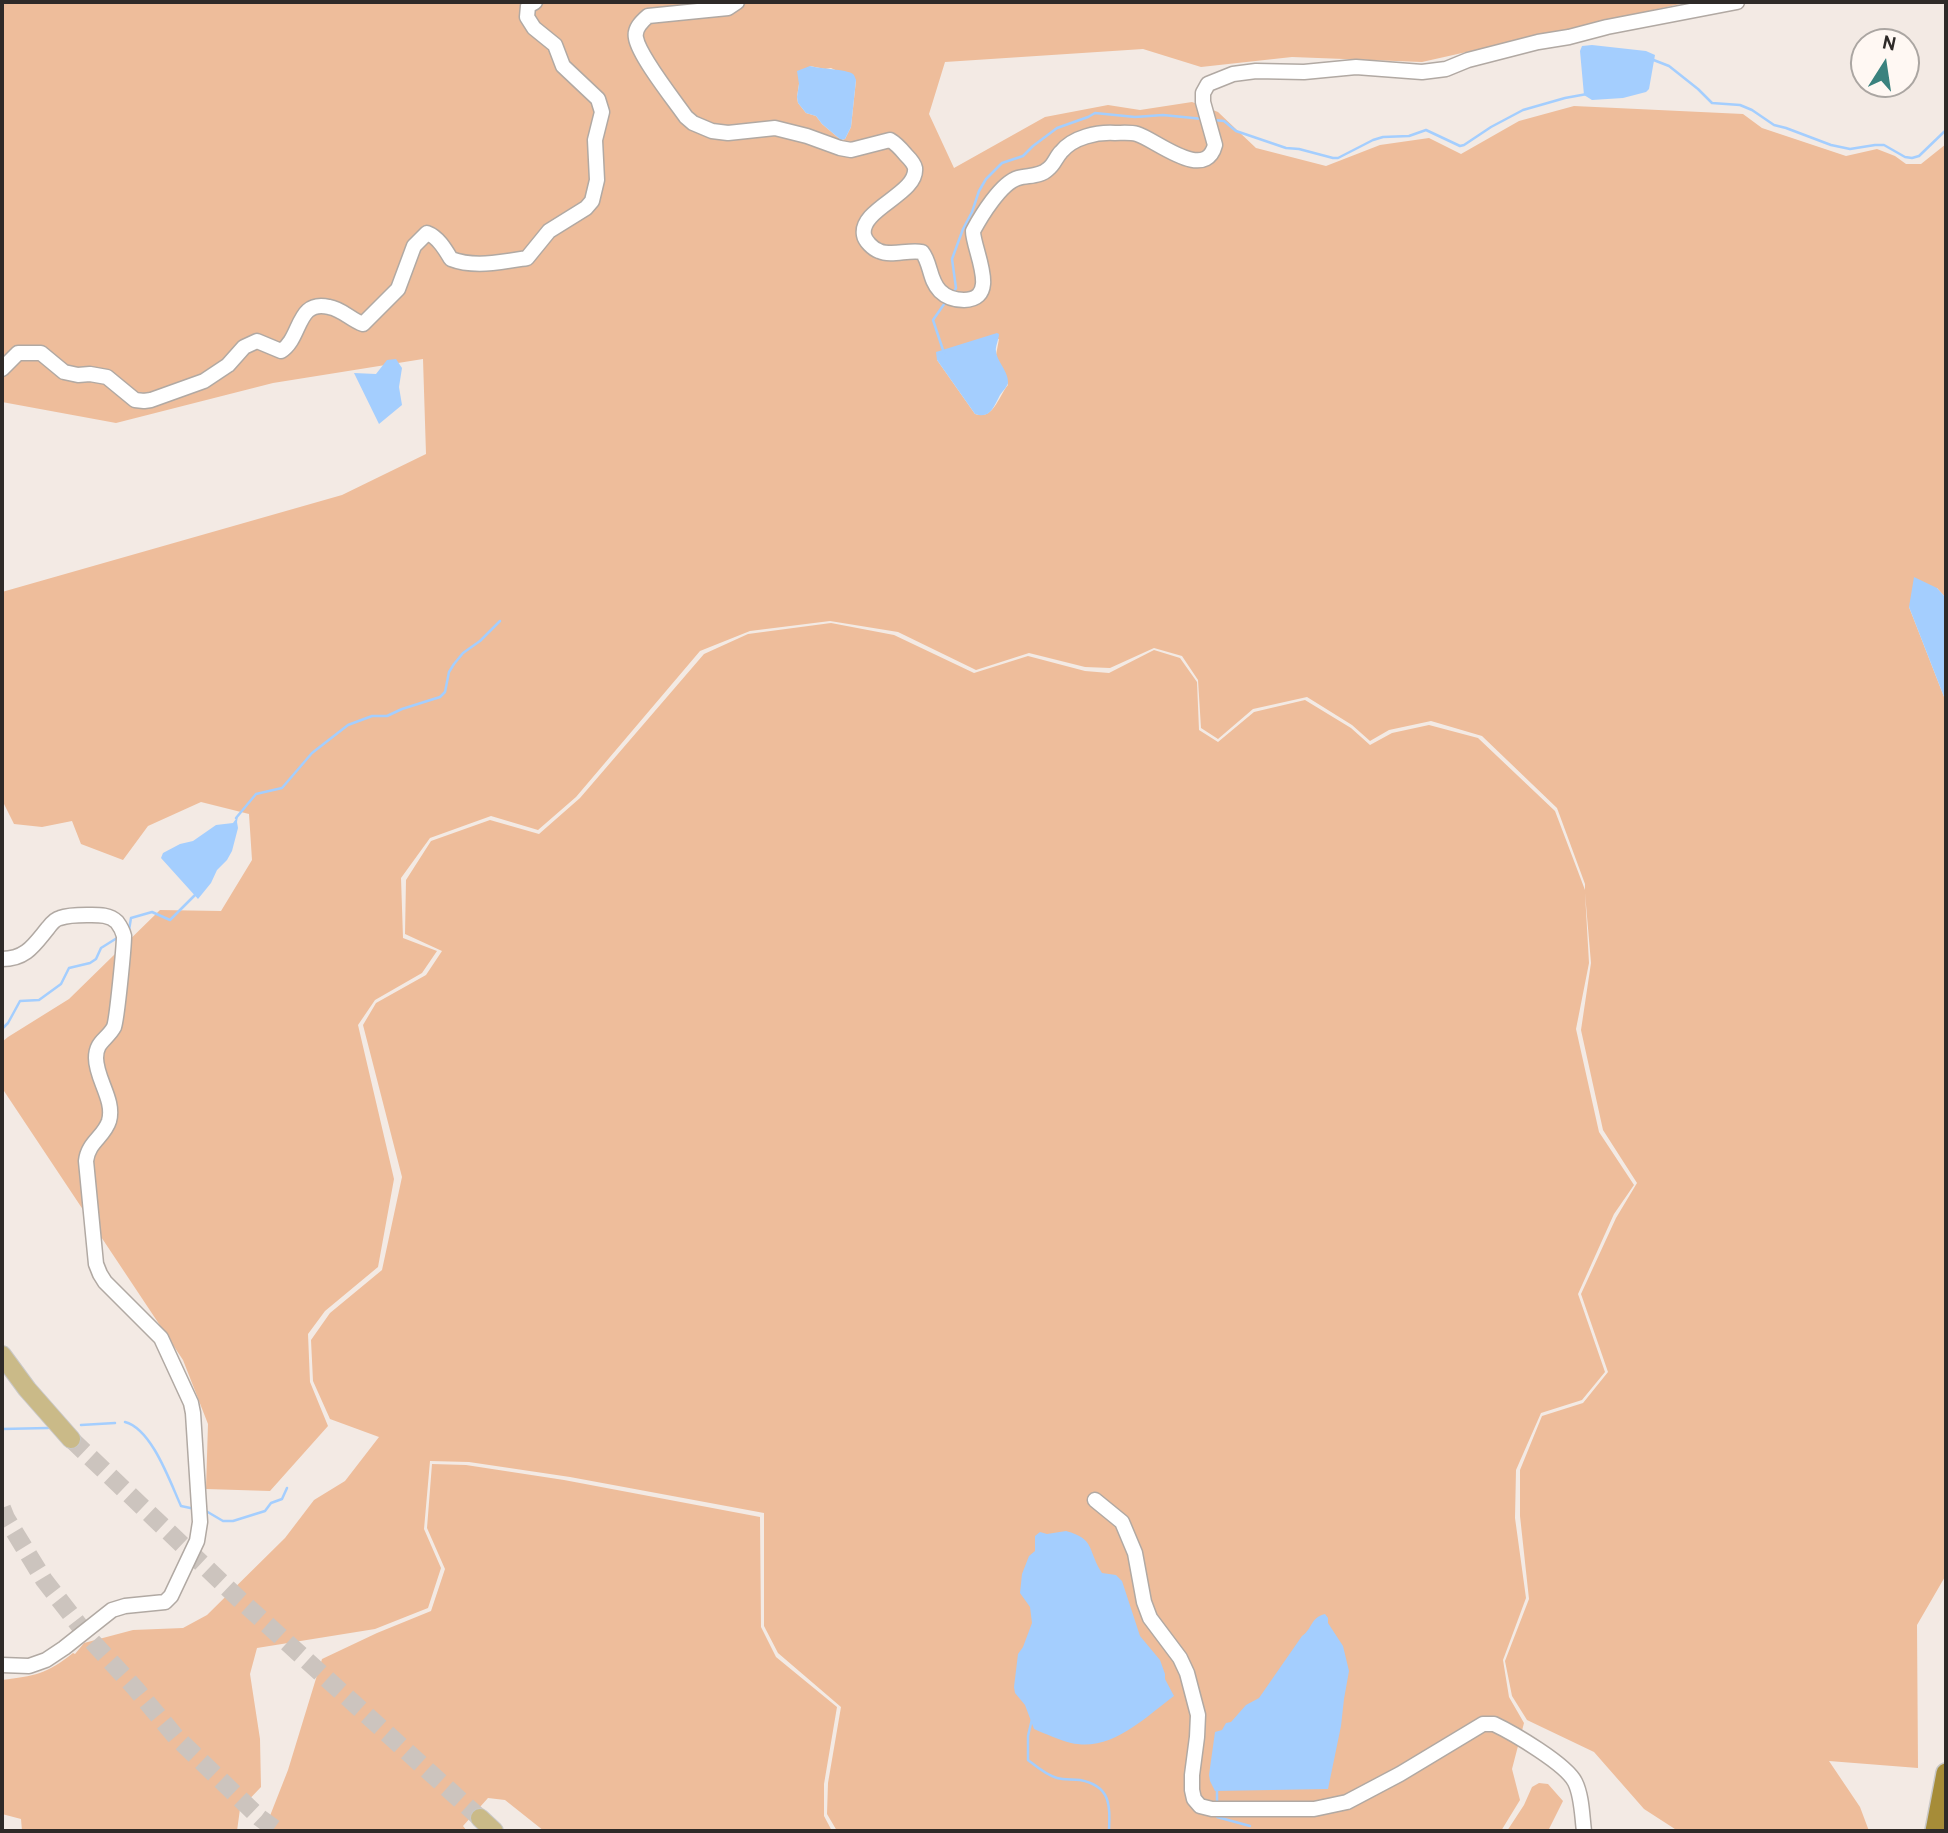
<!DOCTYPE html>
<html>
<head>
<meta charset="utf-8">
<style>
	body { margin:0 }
	#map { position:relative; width:1948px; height:1833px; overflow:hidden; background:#f3eae4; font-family:Overpass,sans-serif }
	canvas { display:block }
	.frame { position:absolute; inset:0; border:4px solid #2e2a28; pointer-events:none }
	.north { position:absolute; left:1850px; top:28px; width:70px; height:70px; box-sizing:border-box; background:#fff8f3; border:2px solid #aba6a2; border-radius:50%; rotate:12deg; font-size:19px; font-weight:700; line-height:28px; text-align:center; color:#2e2a28 }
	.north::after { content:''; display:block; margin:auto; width:24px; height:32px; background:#3a827e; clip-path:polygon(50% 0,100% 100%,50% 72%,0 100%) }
</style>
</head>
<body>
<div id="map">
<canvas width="1948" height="1833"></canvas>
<div class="frame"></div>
<div class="north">N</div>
</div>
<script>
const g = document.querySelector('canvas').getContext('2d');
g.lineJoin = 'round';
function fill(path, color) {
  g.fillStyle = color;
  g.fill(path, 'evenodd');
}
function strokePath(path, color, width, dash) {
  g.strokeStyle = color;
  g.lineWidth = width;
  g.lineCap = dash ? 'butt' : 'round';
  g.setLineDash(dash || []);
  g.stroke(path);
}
const green = new Path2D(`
	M 2,2 L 1689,2 L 1422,62 L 1292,57 L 1201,67 L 1143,49 L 945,62 L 929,114 L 954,168 L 1045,117 L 1108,105 L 1140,110 L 1192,102 L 1218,112 L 1256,148 L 1326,166 L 1380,145 L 1429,138 L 1461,154 L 1519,121 L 1574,106 L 1743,114 L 1762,128 L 1846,156 L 1877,149 L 1895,156 L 1906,164 L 1921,164 L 1946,144 L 1946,598 L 1937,588 L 1909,607 L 1946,702 L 1946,1575 L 1917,1625 L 1918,1768 L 1829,1761 L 1860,1807 L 1869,1831 L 1678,1831 L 1644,1809 L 1594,1752 L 1527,1720 L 1512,1696 L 1505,1661 L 1529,1599 L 1520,1516 L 1520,1470 L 1542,1416 L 1583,1403 L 1608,1372 L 1581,1294 L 1616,1218 L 1637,1183 L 1603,1130 L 1581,1030 L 1591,963 L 1585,893 L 1589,963 L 1576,1029 L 1599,1132 L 1634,1185 L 1614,1214 L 1578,1294 L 1605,1372 L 1582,1400 L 1541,1413 L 1516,1470 L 1515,1518 L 1526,1598 L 1503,1660 L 1509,1697 L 1524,1723 L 1512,1769 L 1520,1800 L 1501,1831 L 837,1831 L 827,1814 L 828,1783 L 841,1707 L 778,1653 L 764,1626 L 764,1513 L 570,1477 L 469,1462 L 430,1461 L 424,1529 L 441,1568 L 428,1608 L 375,1629 L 257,1648 L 250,1674 L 260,1739 L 261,1787 L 240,1809 L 237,1831 L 22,1831 L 21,1819 L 2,1814 L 2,1680 C 34,1676 47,1674 73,1653 L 75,1654 L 84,1643 L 133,1630 L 183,1628 L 207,1615 L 285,1538 L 314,1500 L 345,1481 L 379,1437 L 330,1419 L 313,1381 L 311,1340 L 330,1313 L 382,1270 L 402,1177 L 363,1025 L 376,1003 L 426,975 L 442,951 L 405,934 L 406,880 L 431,841 L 490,820 L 539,834 L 580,798 L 704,654 L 748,634 L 831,623 L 894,635 L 974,673 L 1028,656 L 1085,671 L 1109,673 L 1154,650 L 1180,658 L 1197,682 L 1199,730 L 1218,742 L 1254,712 L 1305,700 L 1351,728 L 1370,745 L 1392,733 L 1429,725 L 1478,738 L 1555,811 L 1585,890 L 1585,884 L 1557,808 L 1482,736 L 1431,721 L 1389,730 L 1370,741 L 1352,725 L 1307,697 L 1253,709 L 1218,739 L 1201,728 L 1198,680 L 1182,656 L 1154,648 L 1110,668 L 1085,667 L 1029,653 L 976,670 L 898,632 L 830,621 L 750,631 L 700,651 L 576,797 L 538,830 L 491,816 L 430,838 L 401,878 L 403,938 L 437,951 L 422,973 L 375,1000 L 358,1025 L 394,1179 L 378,1267 L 325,1311 L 308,1334 L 310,1382 L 328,1426 L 270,1491 L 206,1489 L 208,1424 L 183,1360 L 2,1088 L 2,1042 L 8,1037 L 69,999 L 160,910 L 221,911 L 252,860 L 249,814 L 201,802 L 148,826 L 123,860 L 81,844 L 72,821 L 42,827 L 14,824 L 2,800 L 2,592 L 342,495 L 426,454 L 423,359 L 273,383 L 116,423 L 2,402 ZM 810,66 L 825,69 L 831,68 L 856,80 L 851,127 L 845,139 L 841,140 L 822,124 L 816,116 L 806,113 L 798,103 L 797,97 L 799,84 ZM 999,339 L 996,355 L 1008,385 C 998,397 994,420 975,414 L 937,360 Z
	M 432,1464 L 466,1465 L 564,1480 L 760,1517 L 761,1627 L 776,1657 L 837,1707 L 824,1784 L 824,1816 L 832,1831 L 544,1831 L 505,1800 L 488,1798 L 463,1826 L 467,1831 L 264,1831 L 288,1770 L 322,1659 L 377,1633 L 431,1611 L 445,1569 L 427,1528 Z
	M 1539,1783 L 1548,1784 L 1563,1801 L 1548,1831 L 1507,1831 L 1524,1805 L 1532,1787 Z`);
const water = new Path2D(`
	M 1592,45 L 1646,51 L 1655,55 L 1649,89 L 1646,92 L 1623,98 L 1592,100 L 1584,95 L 1580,51 L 1582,46 Z
	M 810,66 C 820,69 846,69 853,74 C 855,76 855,78 856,80 L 851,127 L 845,139 L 841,140 L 822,124 L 816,116 L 806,113 L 798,103 L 797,97 L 799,84 L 797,71 Z
	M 997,333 L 999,334 C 999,339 995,347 996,351 C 996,360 1009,372 1008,383 C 1007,388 1001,392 999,397 C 993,408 990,419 975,414 L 937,360 L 936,352 Z
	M 396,359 L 402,368 L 399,387 L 402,405 L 379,424 L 354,373 L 376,374 L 387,360 Z
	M 1914,577 L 1937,588 L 1946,598 L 1946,702 L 1909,607 Z
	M 238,816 L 237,822 L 238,828 L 232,851 L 227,860 L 217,870 L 211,883 L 198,899 L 161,858 L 163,853 L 180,844 L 193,841 L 216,825 L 233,823 Z
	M 1066,1531 C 1096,1539 1087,1550 1102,1573 L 1116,1575 L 1122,1581 L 1140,1636 L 1160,1660 L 1165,1674 L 1165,1679 L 1174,1696 C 1144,1718 1112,1752 1071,1743 C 1059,1740 1046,1734 1034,1729 L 1025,1705 L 1015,1693 L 1014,1687 L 1018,1654 L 1023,1647 L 1032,1623 L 1030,1607 L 1020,1593 L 1022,1574 L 1029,1556 L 1035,1551 L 1035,1536 L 1040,1532 L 1047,1534 Z
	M 1325,1614 L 1328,1618 L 1328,1623 L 1343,1646 L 1349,1671 L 1344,1699 L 1341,1726 L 1328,1789 L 1215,1791 L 1210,1781 L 1209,1775 L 1215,1732 L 1222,1730 L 1226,1723 L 1231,1722 L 1246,1705 L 1259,1698 L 1302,1636 C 1313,1628 1310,1618 1325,1614 Z`);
const stream = new Path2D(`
	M 1651,59 L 1669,66 L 1698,89 L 1712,103 L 1740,105 L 1752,110 L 1774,125 L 1786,128 L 1831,145 L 1850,149 L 1875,145 L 1884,145 L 1905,157 L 1912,158 L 1919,156 L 1946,130
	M 1214,120 L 1224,121 L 1236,131 L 1286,148 L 1299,149 L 1333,158 L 1338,158 L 1373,140 L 1383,137 L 1409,136 L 1426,130 L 1460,146 L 1464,145 L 1491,127 L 1523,110 L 1565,98 L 1587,94
	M 954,292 L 956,288 L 952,259 L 963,229 L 972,212 L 979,191 L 986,179 L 1002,163 L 1023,156 L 1033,146 L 1057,128 L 1088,117 L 1095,113 L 1135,117 L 1163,115 L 1203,119
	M 944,353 L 933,320 L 947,300
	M 236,818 L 256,794 L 282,788 L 312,753 L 348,725 L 372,716 L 387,716 L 402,709 L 440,697 L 445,692 L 449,672 L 454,664 L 463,653 L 480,641 L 500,621
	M 129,930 L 131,918 L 152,912 L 170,920 L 197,893
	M 2,1029 L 8,1023 L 20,1001 L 39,1000 L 61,984 L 69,968 L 90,963 L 96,959 L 101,948 L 117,938
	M 125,1422 C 152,1429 170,1482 181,1506 L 195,1509
	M 81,1425 L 115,1423
	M 2,1429 L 48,1428
	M 206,1511 L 223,1521 L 233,1521 L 265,1511 L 271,1503 L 282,1499 L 287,1488
	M 1032,1719 L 1028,1736 L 1028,1760 C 1037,1767 1046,1775 1057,1778 C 1064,1780 1072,1779 1080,1780 C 1111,1786 1110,1805 1109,1831
	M 1217,1788 L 1217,1805
	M 1217,1816 L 1217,1817 L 1250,1826`);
const majorTunnel = new Path2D(`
	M 71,1439 L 238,1598 L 480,1818
	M 2,1508 L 6,1518 L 44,1580 L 89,1638 L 135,1688 L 176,1737 L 260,1818 L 278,1831`);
const minor = new Path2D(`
	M 737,2 L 728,8 L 648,16 C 641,22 634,29 636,38 C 639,56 674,100 686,117 L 693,123 L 712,131 L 728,133 L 775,128 L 807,136 L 840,148 L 851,150 L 890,140 C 897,144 901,149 906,155 C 910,159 914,163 915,168 C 918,194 859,209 864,235 C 865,241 873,249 879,251 C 892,257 908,249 922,252 C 931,263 929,280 940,291 C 946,297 955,300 964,300 C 1001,299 973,250 973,231 C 981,216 1001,183 1018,178 C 1028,175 1040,177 1048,169 C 1054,165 1056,157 1061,152 C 1073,137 1097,132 1115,133 C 1122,133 1130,132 1137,134 C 1155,139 1205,183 1215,145 L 1203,102 L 1203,93 L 1208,84 L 1233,74 L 1256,71 L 1304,72 L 1356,67 L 1422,72 L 1446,69 L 1468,60 L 1538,42 L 1569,37 L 1607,27 L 1737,2
	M 2,369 L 18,353 L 41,353 L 64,372 L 78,375 L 90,374 L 107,377 L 135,400 L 144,401 L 151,400 L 204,381 L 228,365 L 244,347 L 257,341 L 281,351 C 302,338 296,299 329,307 C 342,309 351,320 363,324 L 398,289 L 414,246 L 427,233 C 438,237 445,249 451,259 C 474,268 503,262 527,258 L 549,231 L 586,208 L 592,201 L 597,180 L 595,140 L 602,112 L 598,99 L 563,66 L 555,45 L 534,28 L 527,17 L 528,6 L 535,2
	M 2,959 C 26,959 34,945 48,928 C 51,924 55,919 60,918 C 68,915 79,915 87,915 C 97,915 109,914 117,922 C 120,926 123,932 124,936 C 124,947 117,1019 114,1027 C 107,1040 96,1041 96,1058 C 96,1079 115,1100 109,1121 C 104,1137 88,1142 86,1161 L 96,1264 L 100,1274 L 105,1282 L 161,1338 L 191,1403 L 193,1413 L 200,1522 L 197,1541 L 171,1596 L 165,1602 L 125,1606 L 112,1610 L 64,1648 L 46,1660 L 29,1666 L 2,1665
	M 1095,1500 L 1122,1522 L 1135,1553 L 1144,1602 L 1150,1618 L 1180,1658 L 1187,1673 L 1198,1715 L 1197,1737 L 1192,1775 L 1192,1790 L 1194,1799 L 1200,1806 L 1212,1809 L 1314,1809 L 1347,1802 L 1400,1774 L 1483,1724 L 1494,1724 C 1513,1733 1566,1764 1575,1782 C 1582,1796 1582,1816 1584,1831`);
const major = new Path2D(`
	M 2,1355 L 27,1389 L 71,1439
	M 480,1818 L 494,1831`);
const highway = new Path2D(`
	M 1935,1831 L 1946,1773`);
fill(green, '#eebd9b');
fill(water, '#a4cefe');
strokePath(stream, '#a4cefe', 2.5);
strokePath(majorTunnel, '#ccc4be', 18, [18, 9]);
strokePath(minor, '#b1a9a3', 17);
strokePath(major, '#c9c8c7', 20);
strokePath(highway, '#c9c8c7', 22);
strokePath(minor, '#fff', 14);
strokePath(major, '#caba88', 18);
strokePath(highway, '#a68c38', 19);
</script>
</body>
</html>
